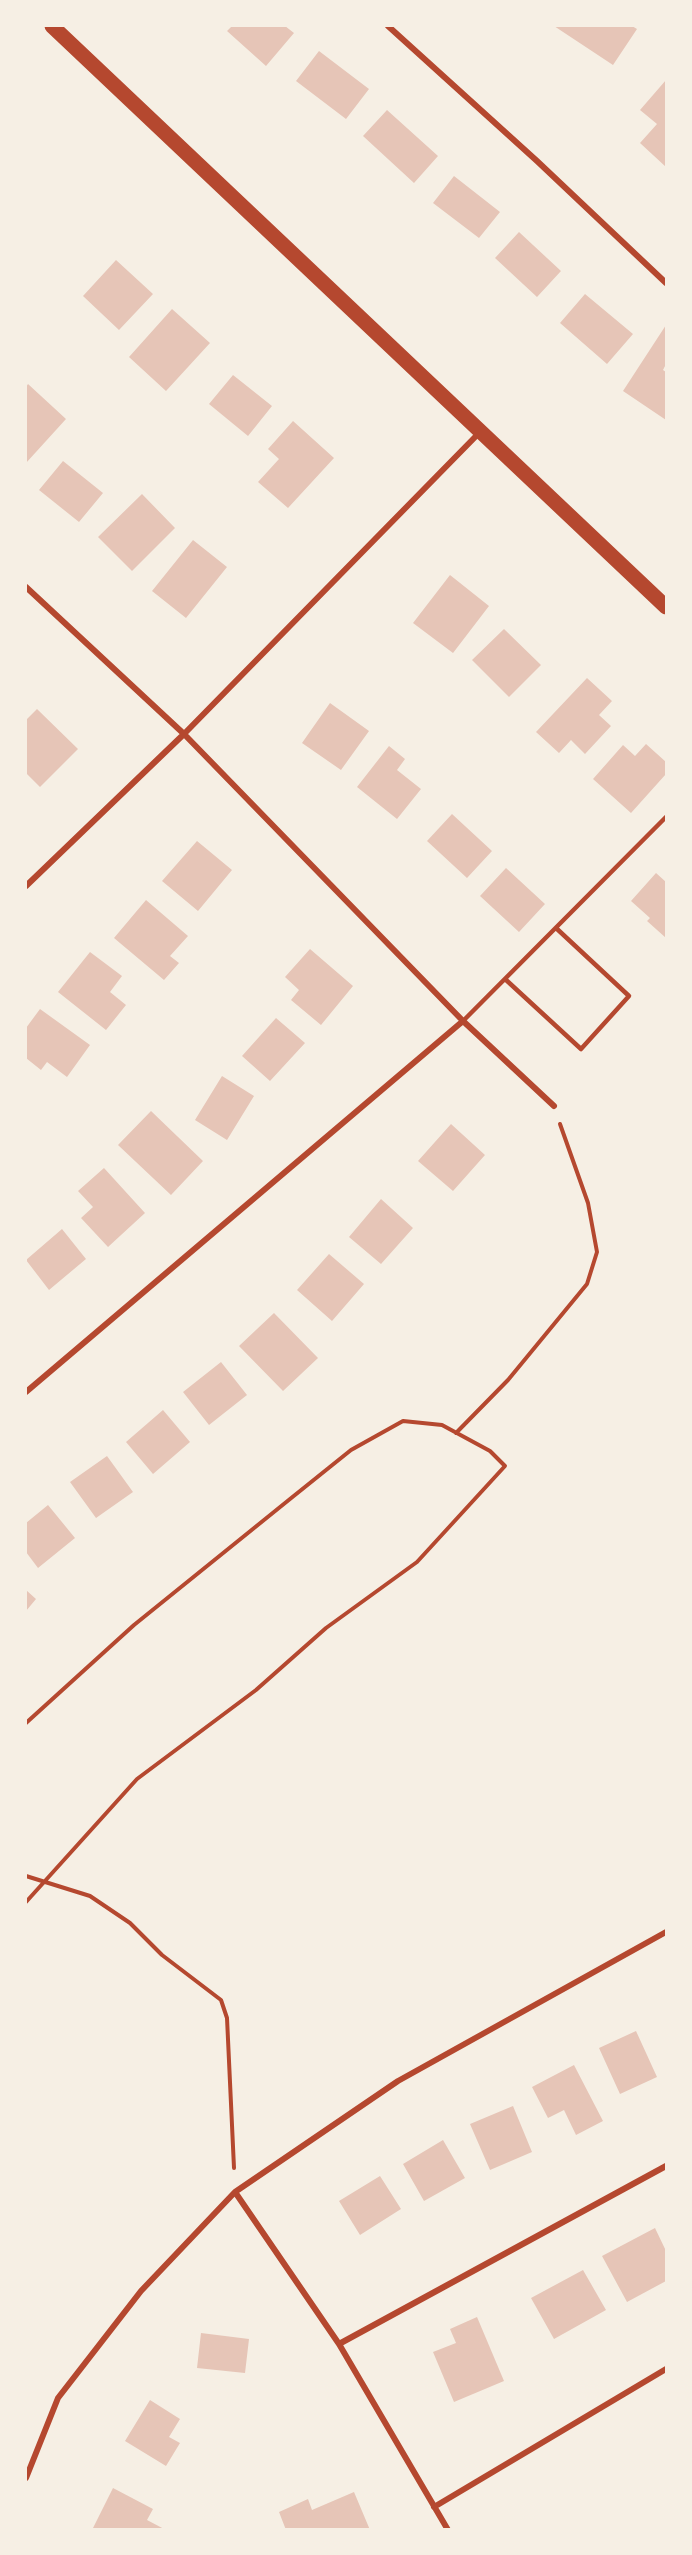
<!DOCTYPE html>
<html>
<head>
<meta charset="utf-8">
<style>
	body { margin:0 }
	#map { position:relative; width:692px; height:2555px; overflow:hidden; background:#f6efe4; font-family:Lato,sans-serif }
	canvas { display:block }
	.frame { position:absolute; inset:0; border:27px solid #f6efe4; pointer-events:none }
</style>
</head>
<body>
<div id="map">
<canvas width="692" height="2555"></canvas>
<div class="frame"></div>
</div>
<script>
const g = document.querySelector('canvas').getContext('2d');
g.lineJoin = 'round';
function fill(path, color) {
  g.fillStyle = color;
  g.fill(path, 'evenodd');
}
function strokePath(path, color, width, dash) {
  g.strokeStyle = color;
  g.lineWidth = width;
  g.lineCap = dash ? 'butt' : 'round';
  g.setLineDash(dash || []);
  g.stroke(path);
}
const building = new Path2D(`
	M 232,26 L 285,26 L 294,33 L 266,66 L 227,31 Z
	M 554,26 L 632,26 L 637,29 L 613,65 Z
	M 319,51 L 369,89 L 346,119 L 296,81 Z
	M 666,80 L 666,167 L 640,143 L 657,124 L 640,110 Z
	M 387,110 L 438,156 L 414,183 L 363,136 Z
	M 454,176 L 500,212 L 479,238 L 433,203 Z
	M 519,232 L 561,271 L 537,297 L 495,258 Z
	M 116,260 L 153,294 L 119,330 L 83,296 Z
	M 585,294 L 633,334 L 607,364 L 560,323 Z
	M 172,309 L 210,343 L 166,391 L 129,357 Z
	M 666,325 L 666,364 L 663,370 L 666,372 L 666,420 L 623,391 Z
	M 233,375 L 272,406 L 248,436 L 209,404 Z
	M 28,384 L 66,419 L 26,463 L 26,387 Z
	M 293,421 L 334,458 L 288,508 L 258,482 L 279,459 L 268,449 Z
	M 63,461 L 103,493 L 79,522 L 39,490 Z
	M 142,494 L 175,528 L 132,571 L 98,537 Z
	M 193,540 L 227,567 L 186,618 L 152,591 Z
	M 450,575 L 489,606 L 453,653 L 413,623 Z
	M 504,629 L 541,665 L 509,697 L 472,660 Z
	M 587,678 L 612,701 L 599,715 L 611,726 L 585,754 L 571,740 L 559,753 L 536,732 Z
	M 330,703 L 369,731 L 341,770 L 302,743 Z
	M 37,709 L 78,749 L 40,787 L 26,773 L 26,720 Z
	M 646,744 L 666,762 L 666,774 L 631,813 L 593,779 L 623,745 L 635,756 Z
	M 389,746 L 405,759 L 397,770 L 421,789 L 397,819 L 357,787 Z
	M 452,814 L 492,851 L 467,878 L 427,841 Z
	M 197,841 L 232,870 L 198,911 L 162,881 Z
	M 506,868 L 545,904 L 519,932 L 480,896 Z
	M 656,873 L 666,882 L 666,938 L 647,921 L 650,918 L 631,901 Z
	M 146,900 L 188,936 L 170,956 L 179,963 L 164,980 L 114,938 Z
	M 310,949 L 353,986 L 321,1025 L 291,1000 L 299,990 L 285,977 Z
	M 90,952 L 122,976 L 110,992 L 126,1005 L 106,1030 L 58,992 Z
	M 40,1009 L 90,1045 L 67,1077 L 47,1062 L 41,1070 L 26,1058 L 26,1028 Z
	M 276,1018 L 305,1043 L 270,1081 L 242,1056 Z
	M 222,1076 L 254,1096 L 227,1140 L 195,1120 Z
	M 151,1111 L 203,1161 L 171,1195 L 118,1145 Z
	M 451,1124 L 485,1155 L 453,1191 L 418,1161 Z
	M 104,1168 L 145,1213 L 108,1247 L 81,1218 L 93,1207 L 78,1191 Z
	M 381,1199 L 413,1228 L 381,1264 L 349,1237 Z
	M 62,1229 L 86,1259 L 49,1290 L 26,1260 Z
	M 329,1254 L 364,1284 L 332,1321 L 297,1290 Z
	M 274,1313 L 318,1358 L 283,1391 L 239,1346 Z
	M 221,1362 L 247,1395 L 209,1425 L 183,1392 Z
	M 163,1410 L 190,1442 L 153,1474 L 126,1442 Z
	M 107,1456 L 133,1492 L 96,1518 L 70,1482 Z
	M 48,1505 L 75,1538 L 38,1568 L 26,1552 L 26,1523 Z
	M 26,1590 L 36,1599 L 26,1611 Z
	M 636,2031 L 657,2077 L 620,2094 L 599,2048 Z
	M 574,2065 L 603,2121 L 576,2135 L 564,2110 L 548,2118 L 532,2087 Z
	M 513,2106 L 532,2152 L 490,2170 L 470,2124 Z
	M 443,2140 L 465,2178 L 424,2201 L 403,2164 Z
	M 380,2176 L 401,2209 L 360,2235 L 339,2201 Z
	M 655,2228 L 666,2251 L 666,2281 L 627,2302 L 602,2256 Z
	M 583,2270 L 606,2310 L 554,2339 L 531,2298 Z
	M 477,2317 L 504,2381 L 454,2402 L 433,2352 L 456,2343 L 450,2329 Z
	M 201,2333 L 249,2339 L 245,2373 L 197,2368 Z
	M 150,2400 L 180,2419 L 169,2437 L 180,2443 L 166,2466 L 125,2441 Z
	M 113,2488 L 153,2509 L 147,2520 L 166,2530 L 93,2528 Z
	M 354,2492 L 370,2530 L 286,2530 L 279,2512 L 308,2499 L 312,2510 Z`);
const path = new Path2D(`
	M 456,1433 L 508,1380 L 587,1284 L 597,1252 L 588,1203 L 560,1124
	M 26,1723 L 134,1625 L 290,1499 L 351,1450 L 403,1421 L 442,1425 L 490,1451 L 505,1466 L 417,1562 L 326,1628 L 256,1690 L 137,1779 L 26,1902
	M 26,1876 L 90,1896 L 130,1923 L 162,1955 L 221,2000 L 227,2018 L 234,2168`);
const service = new Path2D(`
	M 505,979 L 581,1049 L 629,996 L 556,928
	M 463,1021 L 666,817`);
const minor = new Path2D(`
	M 388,26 L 537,161 L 666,283
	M 26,587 L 184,734 L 463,1021 L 554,1106
	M 26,886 L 184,734 L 480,432
	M 26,1392 L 463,1021
	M 235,2192 L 339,2344 L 448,2530
	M 339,2344 L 666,2166
	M 26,2478 L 58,2398 L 141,2291 L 235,2192 L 398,2081 L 666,1932
	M 434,2507 L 666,2369`);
const primary = new Path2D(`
	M 52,26 L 666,607`);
fill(building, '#e6c5b7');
strokePath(path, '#b5482f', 4);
strokePath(service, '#b5482f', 4.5);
strokePath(minor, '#b5482f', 6);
strokePath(primary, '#b5482f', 15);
</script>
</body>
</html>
